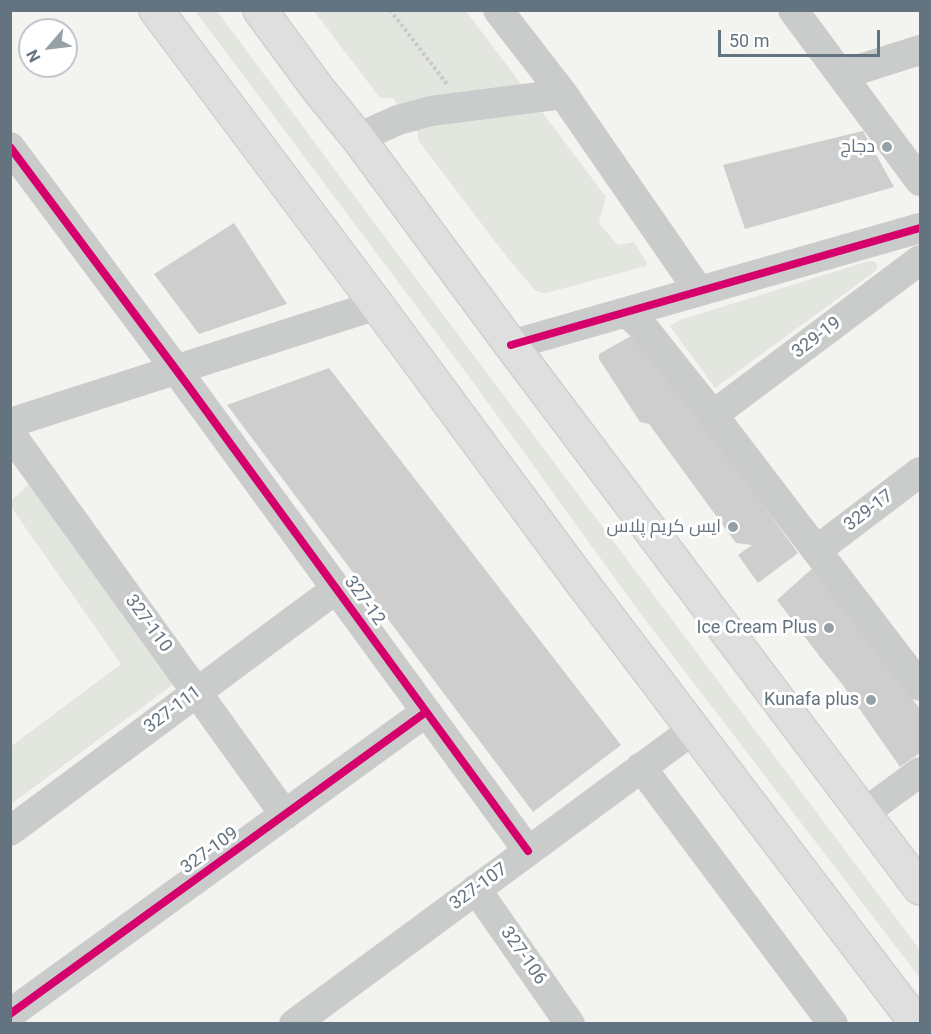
<!DOCTYPE html>
<html>
<head>
<meta charset="utf-8">
<style>
	body { margin:0 }
	#map { position:relative; width:931px; height:1034px; overflow:hidden; background:#f3f3f0; font-family:Roboto,sans-serif }
	canvas { display:block }
	.frame { position:absolute; inset:0; border:12px solid #637380; pointer-events:none }
	.north { position:absolute; left:18px; top:18px; width:60px; height:60px; box-sizing:border-box; background:#fff; border:2px solid #c1c7cc; border-radius:50%; rotate:242deg; font-size:16px; font-weight:700; line-height:24px; text-align:center; color:#637380 }
	.north::after { content:''; display:block; margin:auto; width:21px; height:27px; background:#95a0a7; clip-path:polygon(50% 0,100% 100%,50% 72%,0 100%) }
	.scale { position:absolute; left:718px; top:30px; width:162px; height:27px; box-sizing:border-box; border:3px solid #637380; border-top:0; padding-left:8px; font-size:18px; line-height:21px; white-space:nowrap; color:#637380; -webkit-text-stroke:4px #fff; paint-order:stroke }
</style>
</head>
<body>
<div id="map">
<canvas width="931" height="1034"></canvas>
<div class="frame"></div>
<div class="north">N</div>
<div class="scale">50 m</div>
</div>
<script>
const g = document.querySelector('canvas').getContext('2d');
g.lineJoin = 'round';
function fill(path, color) {
  g.fillStyle = color;
  g.fill(path, 'evenodd');
}
function strokePath(path, color, width, dash) {
  g.strokeStyle = color;
  g.lineWidth = width;
  g.lineCap = dash ? 'butt' : 'round';
  g.setLineDash(dash || []);
  g.stroke(path);
}
function write(font, color, halo, rows, align = 'center') {
  g.font = font + ' Roboto,Cairo,sans-serif';
  g.lineWidth = 6;
  g.setLineDash([]);
  g.textBaseline = 'middle';
  g.strokeStyle = halo;
  g.fillStyle = color;
  for (const [text, x, y, turn = 0] of rows) {
    g.save();
    g.translate(x, y);
    g.rotate((+turn || 0) * Math.PI / 180);
    g.textAlign = isNaN(turn) ? turn : align;
    if (halo) g.strokeText(text, 0, 0);
    g.fillText(text, 0, 0);
    g.restore();
  }
}
const green = new Path2D(`
	M 195,11 L 217,11 L 379,229 L 920,950 L 920,978 L 640,613 L 473,382 Z
	M 314,11 L 466,11 L 606,197 L 599,223 L 618,245 L 634,242 L 647,263 L 646,266 L 546,293 L 541,293 L 535,290 L 506,256 L 418,140 L 418,133 L 393,98 L 380,98 Z
	M 869,261 L 874,261 L 877,264 L 877,269 L 873,273 L 715,388 L 670,326 L 680,320 Z
	M 31,482 L 175,683 L 11,804 L 10,747 L 121,664 L 11,507 L 11,501 Z`);
const building = new Path2D(`
	M 863,131 L 894,187 L 745,229 L 723,165 Z
	M 234,223 L 287,304 L 199,334 L 154,274 Z
	M 631,336 L 637,336 L 721,447 L 798,553 L 758,583 L 738,555 L 752,545 L 736,543 L 649,424 L 640,422 L 599,359 L 599,354 Z
	M 329,368 L 621,745 L 533,812 L 227,405 Z
	M 815,566 L 880,656 L 920,709 L 920,753 L 900,767 L 842,684 L 820,657 L 777,600 Z`);
const path = new Path2D(`
	M 390,10 L 447,84`);
const minor = new Path2D(`
	M 498,10 L 563,94 L 699,291
	M 793,10 L 920,181
	M 841,75 L 920,50
	M 358,138 L 398,120 L 431,111 L 563,94
	M 10,147 L 186,383 L 528,851
	M 626,312 L 643,327 L 713,415 L 920,686
	M 511,345 L 920,228
	M 713,415 L 920,260
	M 10,423 L 377,305
	M 10,433 L 285,815
	M 817,550 L 920,472
	M 641,767 L 833,1024
	M 864,813 L 920,772
	M 10,831 L 336,589
	M 476,889 L 570,1024
	M 10,1014 L 426,712
	M 294,1024 L 694,729`);
const highway = new Path2D(`
	M 156,10 L 377,305 L 580,580 L 917,1024
	M 260,10 L 318,89 L 358,138 L 511,345 L 920,888`);
const cycleway = new Path2D(`
	M 10,147 L 186,383 L 528,851
	M 511,345 L 920,228
	M 10,1014 L 426,712`);
const markers = [
	[887,147,6,"#95a0a7"],
	[733,527,6,"#95a0a7"],
	[829,628,6,"#95a0a7"],
	[871,700,6,"#95a0a7"]
];
const poiNames = [
	["دجاج",875,147],
	["ايس كريم پلاس",721,527],
	["Ice Cream Plus",817,628],
	["Kunafa plus",859,700]
];
const streetNames = [
	["329-19",817,338,-37],
	["329-17",869,511,-37],
	["327-12",364,601,54],
	["327-110",148,624,54],
	["327-111",173,710,-37],
	["327-109",210,851,-36],
	["327-107",479,887,-36],
	["327-106",523,956,55]
];
fill(green, '#e2e6df');
fill(building, '#cdcecd');
strokePath(highway, '#cfd0cf', 36);
strokePath(path, '#c8c9c9', 4, [3, 3]);
strokePath(minor, '#cacccc', 30);
strokePath(highway, '#dfdfe0', 33);
strokePath(cycleway, '#d6006c', 8);
for (const [x, y, r, color] of markers) {
  const dot = new Path2D();
  dot.arc(x, y, r, 0, 2 * Math.PI);
  g.fillStyle = color;
  g.fill(dot);
  strokePath(dot, '#fff', 2);
}
write('18px', '#637380', '#fff', poiNames, 'right');
write('18px', '#637380', '#fff', streetNames);
</script>
</body>
</html>
